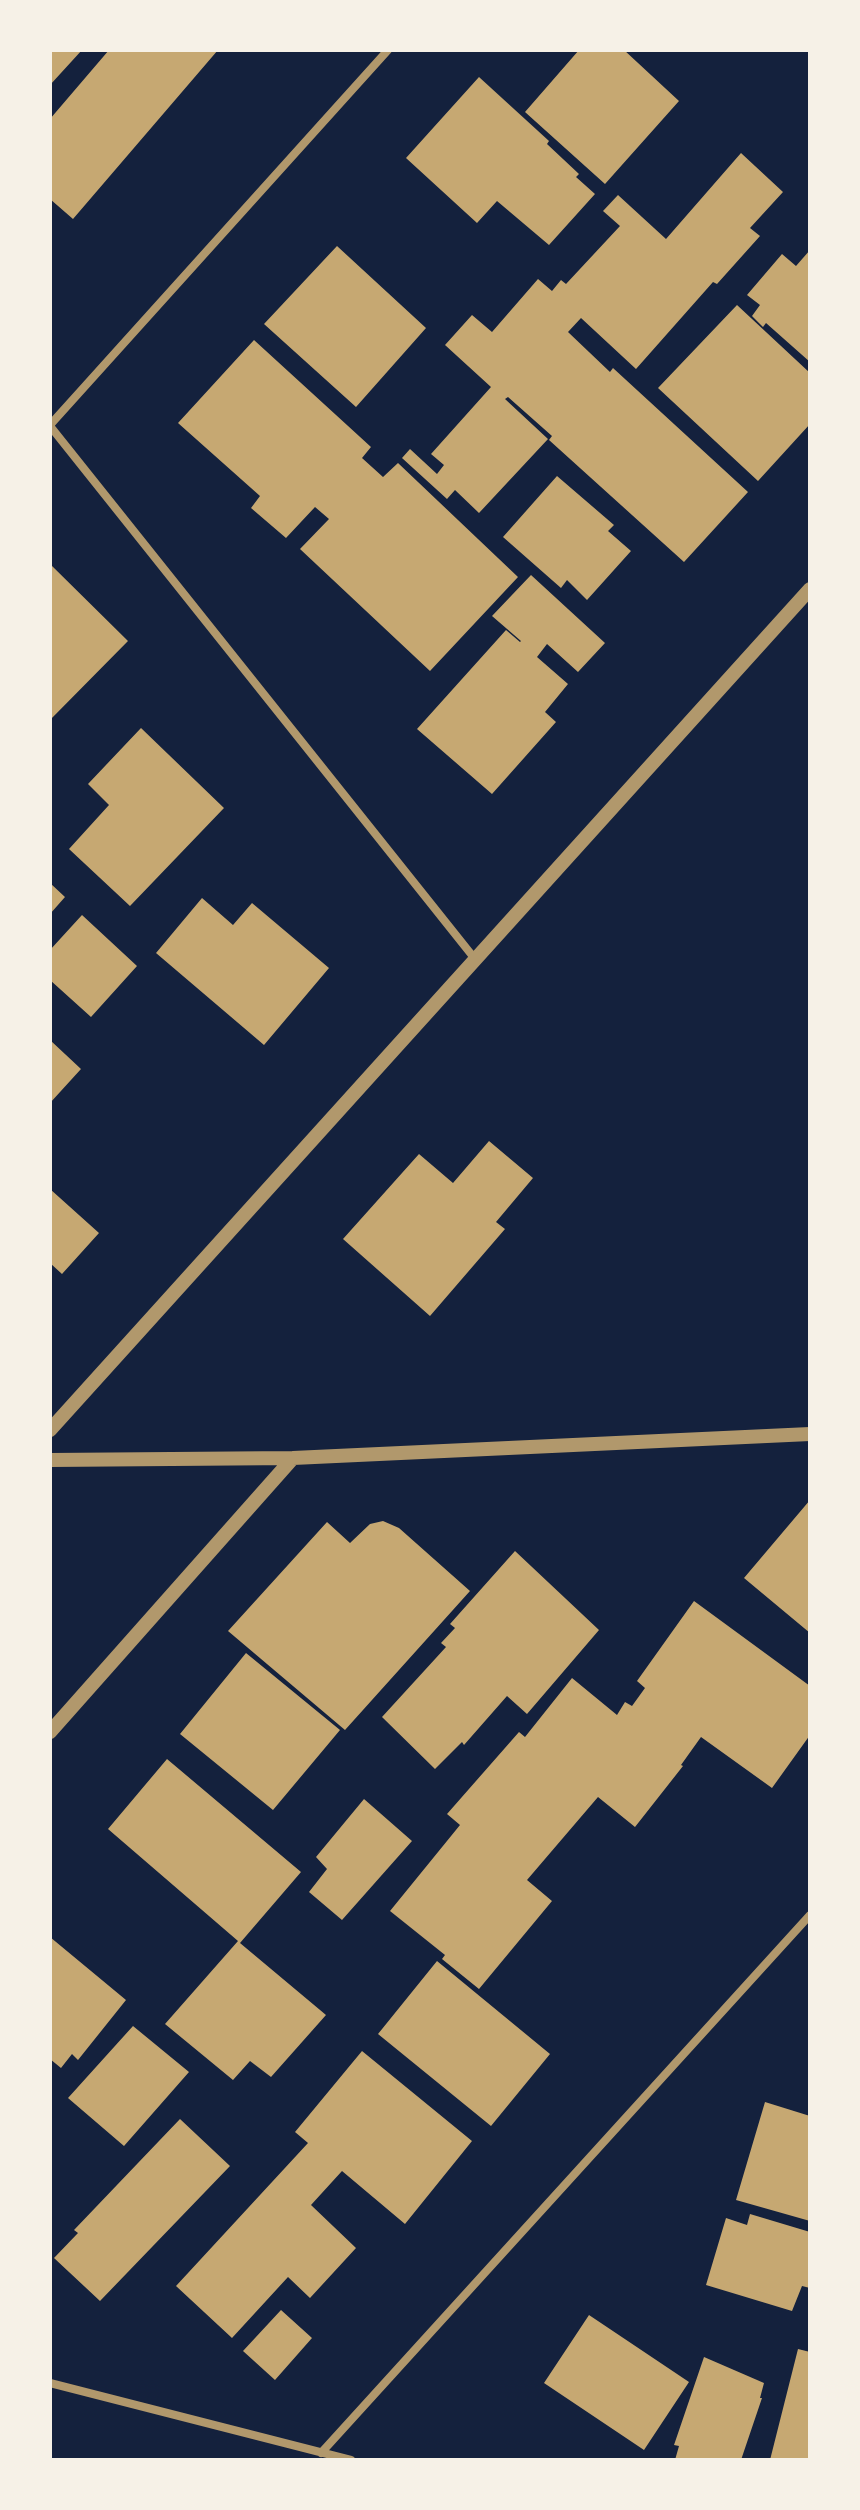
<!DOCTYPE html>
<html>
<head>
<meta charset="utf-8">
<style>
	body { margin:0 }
	#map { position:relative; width:860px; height:2510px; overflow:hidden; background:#14213d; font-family:"Zilla Slab",serif }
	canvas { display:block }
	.frame { position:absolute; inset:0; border:52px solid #f6f1e7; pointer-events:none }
</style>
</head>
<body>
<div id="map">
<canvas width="860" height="2510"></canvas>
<div class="frame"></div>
</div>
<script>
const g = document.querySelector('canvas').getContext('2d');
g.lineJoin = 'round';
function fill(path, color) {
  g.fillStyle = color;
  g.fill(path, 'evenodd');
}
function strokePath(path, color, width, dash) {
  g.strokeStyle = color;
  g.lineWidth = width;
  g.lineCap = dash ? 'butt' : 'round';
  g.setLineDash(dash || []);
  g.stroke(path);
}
const building = new Path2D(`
	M 50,50 L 82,50 L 50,85 Z
	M 109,50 L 218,50 L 73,219 L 50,199 L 50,119 Z
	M 579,50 L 624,50 L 679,101 L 605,184 L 525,112 Z
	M 479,77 L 549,141 L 547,144 L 579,174 L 576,177 L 595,194 L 549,245 L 497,201 L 477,223 L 406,158 Z
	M 741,153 L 783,192 L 750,228 L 760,236 L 717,284 L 713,282 L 636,369 L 581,318 L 568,332 L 610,372 L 613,368 L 748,492 L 684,562 L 549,440 L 552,436 L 508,397 L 505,399 L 548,439 L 479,513 L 455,490 L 447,499 L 402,458 L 410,449 L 437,474 L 444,465 L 431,454 L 491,387 L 445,345 L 472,315 L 492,332 L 538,279 L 552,291 L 561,280 L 566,284 L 620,226 L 603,211 L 618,195 L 666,239 Z
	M 337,246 L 426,328 L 356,407 L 264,324 Z
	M 810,250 L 810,362 L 766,323 L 763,327 L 752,316 L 760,305 L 747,295 L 782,254 L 796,266 Z
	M 737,305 L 810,373 L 810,424 L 758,481 L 658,388 Z
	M 254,340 L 371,447 L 362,458 L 383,477 L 398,463 L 518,577 L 430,671 L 300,549 L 329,519 L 315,507 L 286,538 L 251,508 L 260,496 L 178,423 Z
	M 557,476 L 614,525 L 608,531 L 631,551 L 587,600 L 567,580 L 561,588 L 503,537 Z
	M 50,564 L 128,641 L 50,720 Z
	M 531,575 L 605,643 L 578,672 L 547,644 L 537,657 L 568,684 L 545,712 L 556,722 L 492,794 L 417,729 L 506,630 L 520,642 L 521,641 L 492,616 Z
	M 141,728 L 224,808 L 130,906 L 69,849 L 109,805 L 88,784 Z
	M 50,883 L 65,897 L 50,914 Z
	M 202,898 L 233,925 L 252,903 L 329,968 L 264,1045 L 156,953 Z
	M 82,915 L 137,966 L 91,1017 L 50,980 L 50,950 Z
	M 50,1040 L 81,1069 L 50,1103 Z
	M 489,1141 L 533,1178 L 496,1222 L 505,1229 L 430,1316 L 343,1239 L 419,1154 L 453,1183 Z
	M 50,1189 L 99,1233 L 62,1274 L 50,1263 Z
	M 810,1500 L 810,1633 L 744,1578 Z
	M 383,1521 L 399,1528 L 470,1591 L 345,1730 L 228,1631 L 327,1522 L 350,1543 L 370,1524 Z
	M 515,1551 L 599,1630 L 527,1714 L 507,1696 L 464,1745 L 462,1742 L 435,1769 L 382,1717 L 446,1647 L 441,1643 L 455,1628 L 450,1624 Z
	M 694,1601 L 810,1686 L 810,1735 L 772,1788 L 701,1737 L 681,1765 L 683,1766 L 635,1827 L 598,1797 L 527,1880 L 552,1901 L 479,1989 L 442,1959 L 445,1955 L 390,1911 L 460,1825 L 447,1814 L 519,1732 L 525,1737 L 572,1678 L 617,1715 L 625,1702 L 632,1706 L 645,1688 L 637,1681 Z
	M 246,1653 L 340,1730 L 273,1810 L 180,1734 Z
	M 167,1759 L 301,1872 L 240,1943 L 326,2015 L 271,2077 L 250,2061 L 233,2080 L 165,2024 L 238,1941 L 108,1829 Z
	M 364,1799 L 412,1841 L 342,1920 L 309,1892 L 327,1869 L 316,1857 Z
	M 50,1937 L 126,2000 L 78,2060 L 72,2054 L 61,2068 L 50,2059 Z
	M 437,1961 L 550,2054 L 491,2126 L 378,2034 Z
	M 133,2026 L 189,2072 L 124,2146 L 68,2098 Z
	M 362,2051 L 472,2141 L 405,2224 L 342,2171 L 311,2205 L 356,2248 L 310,2298 L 288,2277 L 232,2338 L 176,2286 L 308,2143 L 295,2132 Z
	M 765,2102 L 810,2116 L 810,2221 L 736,2200 Z
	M 180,2119 L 230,2166 L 100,2301 L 54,2258 L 78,2233 L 74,2230 Z
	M 750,2214 L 810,2232 L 810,2288 L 802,2286 L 792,2311 L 706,2285 L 726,2218 L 747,2225 Z
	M 281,2310 L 312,2338 L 275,2380 L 243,2351 Z
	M 589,2315 L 689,2382 L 644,2450 L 544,2383 Z
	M 798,2349 L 810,2352 L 810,2460 L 770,2460 Z
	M 704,2357 L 764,2383 L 760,2398 L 762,2398 L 741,2460 L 675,2460 L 679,2446 L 674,2445 Z`);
const minor = new Path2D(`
	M 50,425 L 388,50
	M 50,426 L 475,959
	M 50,2383 L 351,2460
	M 321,2453 L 810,1915`);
const tertiary = new Path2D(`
	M 50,1430 L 810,589
	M 50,1460 L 293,1458 L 810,1434
	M 50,1732 L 293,1458`);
fill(building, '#c6a872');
strokePath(minor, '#b1986c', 8);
strokePath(tertiary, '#b1986c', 14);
</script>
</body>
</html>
